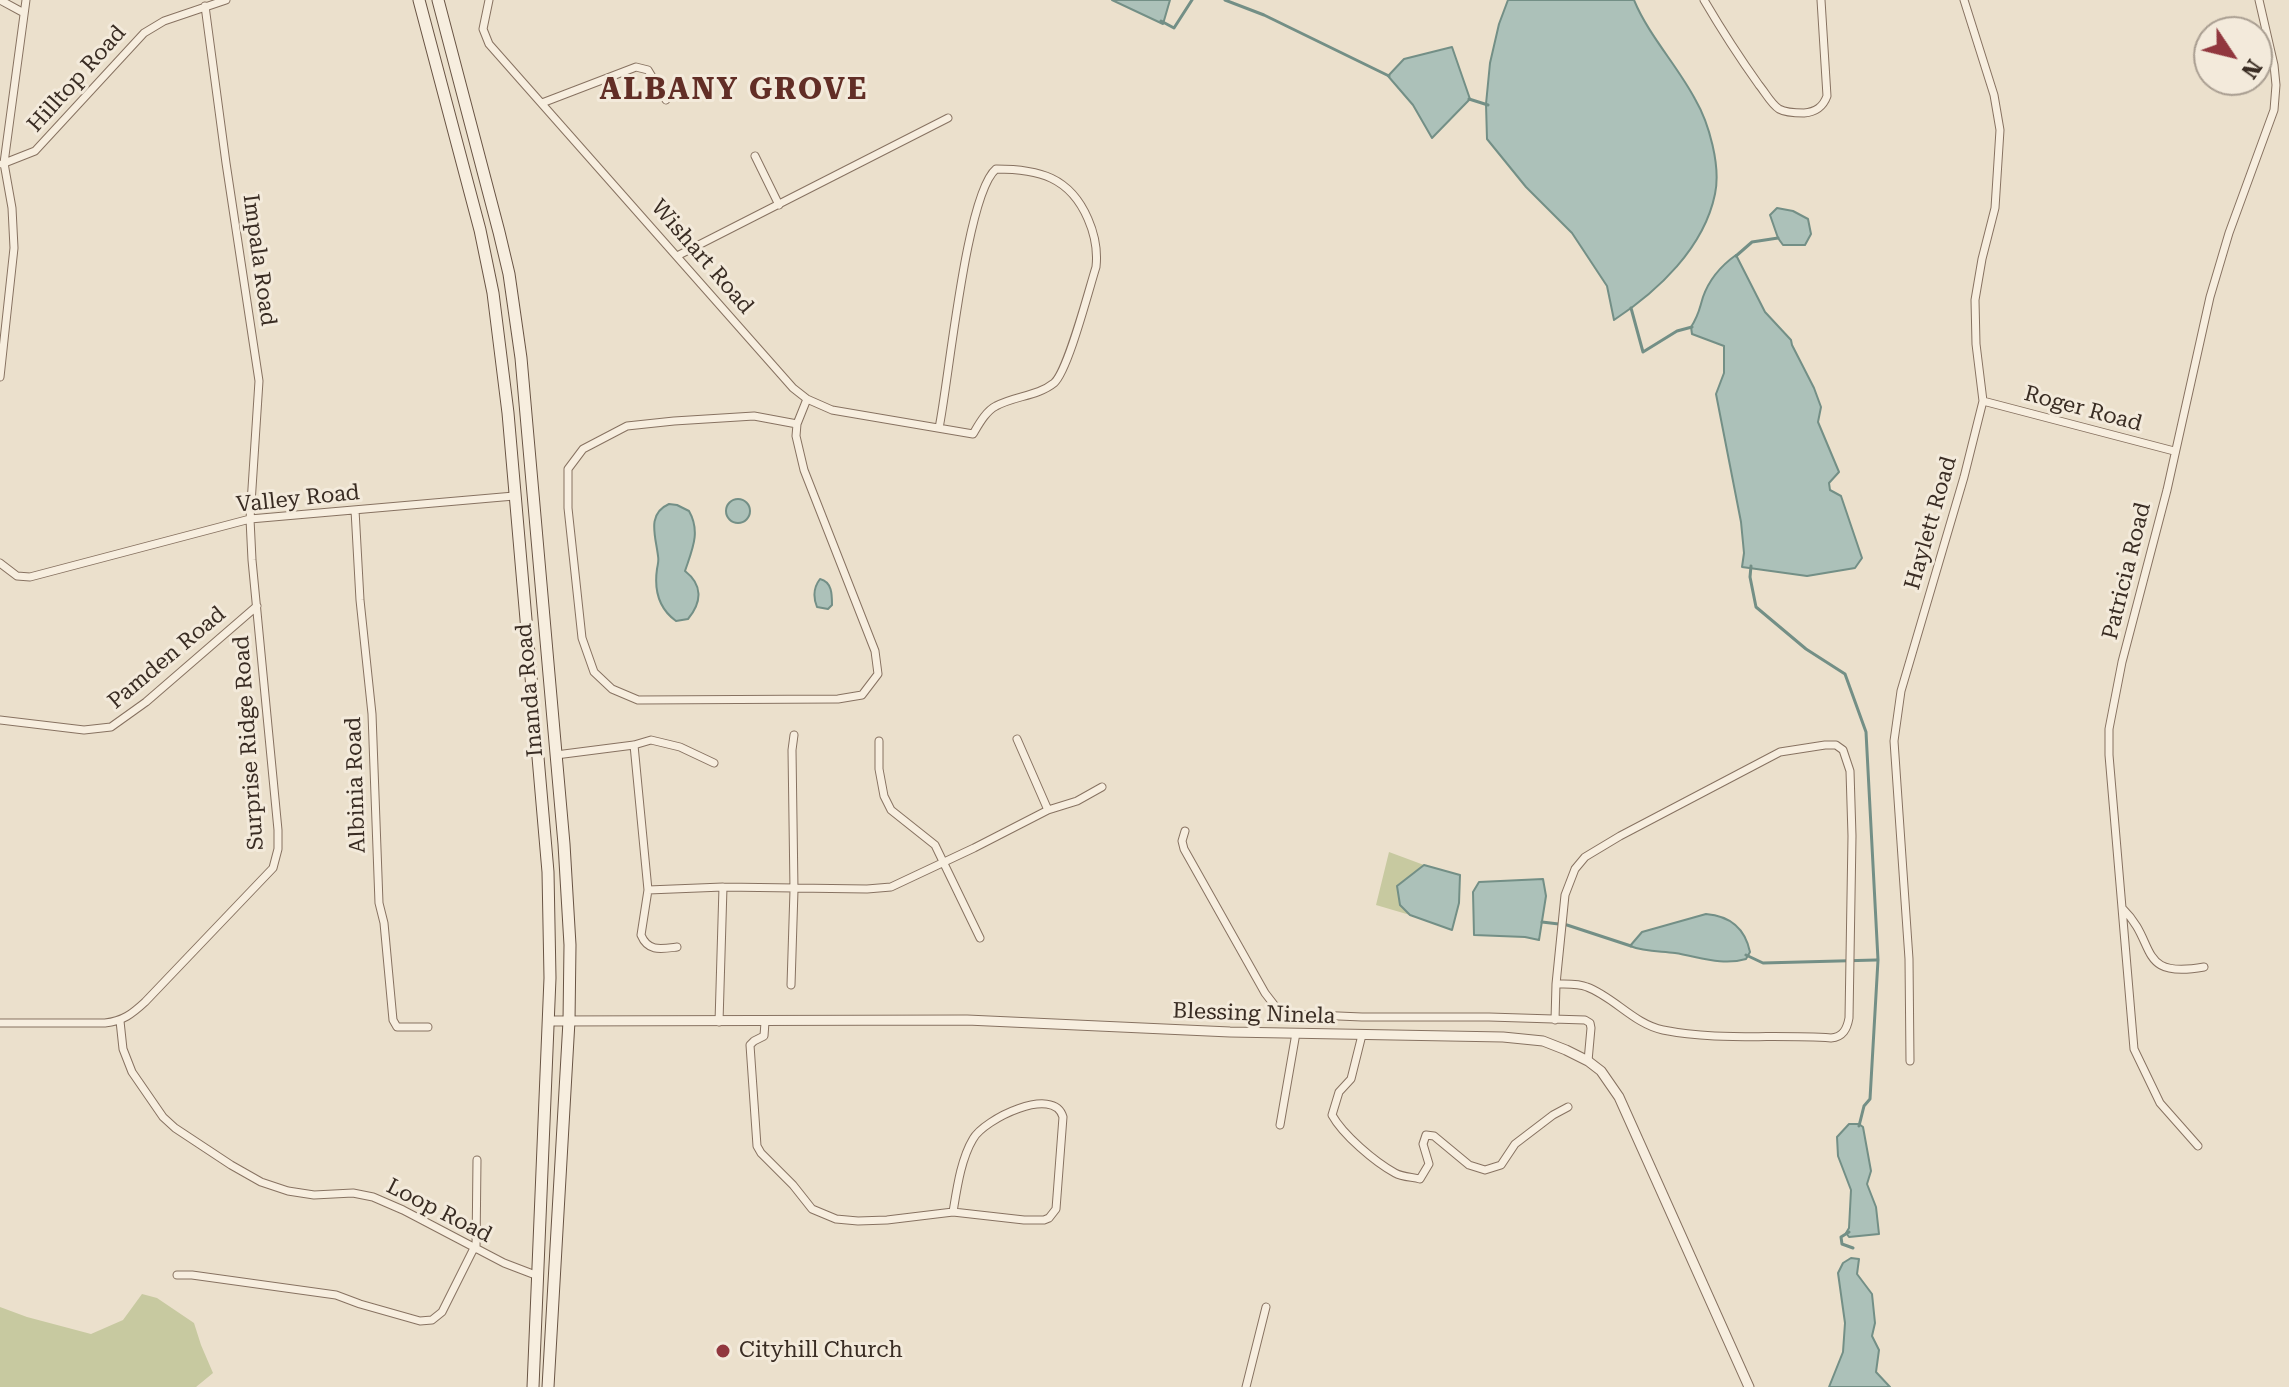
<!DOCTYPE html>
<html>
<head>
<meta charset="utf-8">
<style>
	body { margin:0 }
	#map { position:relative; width:2289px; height:1387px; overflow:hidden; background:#ebe0cc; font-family:"Roboto Serif",serif }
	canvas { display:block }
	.north { position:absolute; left:2193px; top:16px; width:80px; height:80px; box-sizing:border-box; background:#f3eadb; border:2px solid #a99e91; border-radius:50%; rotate:125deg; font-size:22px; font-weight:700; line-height:32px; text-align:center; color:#392c23 }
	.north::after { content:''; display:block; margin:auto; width:28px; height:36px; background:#91373e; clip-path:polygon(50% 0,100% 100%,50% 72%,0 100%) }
</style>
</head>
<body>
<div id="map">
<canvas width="2289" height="1387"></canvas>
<div class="north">N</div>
</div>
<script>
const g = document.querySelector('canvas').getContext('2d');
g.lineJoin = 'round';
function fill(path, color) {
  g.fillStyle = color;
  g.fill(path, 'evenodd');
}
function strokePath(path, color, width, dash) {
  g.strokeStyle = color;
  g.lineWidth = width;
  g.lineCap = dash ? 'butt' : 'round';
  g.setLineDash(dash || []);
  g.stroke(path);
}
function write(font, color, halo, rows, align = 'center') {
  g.font = font + ' "Roboto Serif",serif';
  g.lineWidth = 6;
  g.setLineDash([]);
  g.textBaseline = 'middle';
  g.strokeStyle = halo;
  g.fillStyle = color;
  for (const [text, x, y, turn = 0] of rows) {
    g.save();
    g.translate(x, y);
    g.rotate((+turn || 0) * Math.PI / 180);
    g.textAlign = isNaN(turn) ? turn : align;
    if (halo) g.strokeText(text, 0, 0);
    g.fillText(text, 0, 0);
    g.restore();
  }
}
const green = new Path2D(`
	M 1389,852 L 1424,865 L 1397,886 L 1401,905 L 1410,915 L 1376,905 Z
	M 142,1294 L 157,1298 L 194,1323 L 201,1345 L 213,1373 L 196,1387 L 0,1387 L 0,1307 L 27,1317 L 91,1334 L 123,1320 Z`);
const water = new Path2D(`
	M 1112,0 L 1170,0 L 1163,24 Z
	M 1508,0 L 1634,0 C 1649,36 1677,65 1695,99 C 1709,123 1721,166 1715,194 C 1704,248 1658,291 1614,320 L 1607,286 L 1572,233 L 1526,187 L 1487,139 L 1486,104 L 1490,63 L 1499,24 Z
	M 1452,47 L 1470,99 L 1432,138 L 1413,105 L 1388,76 L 1404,59 Z
	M 1777,208 L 1793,211 L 1808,219 L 1811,234 L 1805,245 L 1783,245 L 1778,238 L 1770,215 Z
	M 1736,255 L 1765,312 L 1791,340 L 1792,345 L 1814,388 L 1821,407 L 1818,422 L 1839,472 L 1829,483 L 1830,490 L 1841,496 L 1862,558 L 1855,568 L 1807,576 L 1742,567 L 1744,553 L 1741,522 L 1716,394 L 1724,373 L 1724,346 L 1692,334 L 1691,327 C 1699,315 1699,310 1703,297 C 1709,280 1722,265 1736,255 Z
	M726 511a12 12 0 1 1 24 0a12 12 0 1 1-24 0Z
	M 669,504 L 677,505 L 689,511 C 701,532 692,550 685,571 C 703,585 702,602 688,619 L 676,621 C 658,608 654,590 657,569 C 658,563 659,561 658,556 C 656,537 646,514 669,504 Z
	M 820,579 C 832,582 832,594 832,605 L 828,609 L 817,607 C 813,597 813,588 820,579 Z
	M 1424,865 L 1460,875 L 1459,903 L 1452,930 L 1410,915 L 1400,905 L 1397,886 Z
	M 1543,879 L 1546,896 L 1539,940 L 1525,937 L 1474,935 L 1473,892 L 1479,882 Z
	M 1706,914 C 1730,916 1745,928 1750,952 L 1746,959 C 1722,966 1700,957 1675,953 C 1660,951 1645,952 1630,946 L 1642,932 Z
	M 1849,1124 L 1859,1124 L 1863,1127 L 1871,1171 L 1867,1184 L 1876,1207 L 1879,1234 L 1849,1237 L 1846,1233 L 1849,1228 L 1851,1190 L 1838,1156 L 1837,1137 Z
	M 1851,1258 L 1859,1259 L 1857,1274 L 1872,1294 L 1875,1323 L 1872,1336 L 1879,1350 L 1876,1372 L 1890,1387 L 1829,1387 L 1843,1352 L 1845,1323 L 1838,1273 L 1843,1263 Z`);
const stream = new Path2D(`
	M 1225,0 L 1264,15 L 1389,76
	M 1161,21 L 1174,28 L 1192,0
	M 1469,99 L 1488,105
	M 1736,256 L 1752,242 L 1778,238
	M 1631,308 L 1643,352 L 1677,331 L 1692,327
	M 1751,566 L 1750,577 L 1756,607 L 1806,649 L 1845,674 L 1866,732 L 1878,960 L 1870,1099 L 1864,1106 L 1859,1126
	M 1542,922 L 1567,925 L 1631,946
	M 1746,955 L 1763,963 L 1876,960
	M 1849,1232 L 1841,1237 L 1842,1244 L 1853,1248`);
const minor = new Path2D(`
	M 0,0 L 24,13
	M 489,0 L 483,29 L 489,44 L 793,388 L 807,399 L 832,410 L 973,434 C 979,424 986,411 996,406 C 1014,396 1038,396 1054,383 C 1068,371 1089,289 1096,267 C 1098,249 1095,235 1088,219 C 1070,177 1039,169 996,169 C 966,194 949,380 939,428
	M 1704,0 C 1721,29 1739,57 1759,85 C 1765,92 1771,104 1779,109 C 1786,113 1796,113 1804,113 C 1816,112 1823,107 1827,96 L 1821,0
	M 542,103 L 636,67 L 648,70 L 666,100
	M 755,156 L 779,205
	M 2,164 L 35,151 L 144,33 L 164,21 L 226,0
	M 677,256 L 948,118
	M 0,377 L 14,248 L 12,208 L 4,163 L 26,0
	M 1983,401 L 2174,451
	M 797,424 L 754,416 L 674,421 L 627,426 L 583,449 L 568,469 L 568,508 L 582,638 L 594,672 L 612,689 L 638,700 L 838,699 L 862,695 L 878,674 L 875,651 L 804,470 L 796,436 L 797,424 L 807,399
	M 355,510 L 360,600 L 372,714 L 379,903 L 384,923 L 393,1020 L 397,1027 L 428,1027
	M 0,563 L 17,576 L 30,577 L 250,519 L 514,496
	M 0,720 L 84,730 L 111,727 L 146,702 L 257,606
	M 1017,739 L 1048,810
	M 879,741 L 879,769 L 884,796 L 891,810 L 935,845 L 980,938
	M 634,745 L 648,890 L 641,935 C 648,952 661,949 677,947
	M 1825,745 L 1836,745 L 1843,750 L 1850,771 L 1852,836 L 1849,1018 C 1847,1029 1843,1037 1831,1038 C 1774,1034 1718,1041 1663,1030 C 1634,1024 1614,997 1587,987 C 1578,983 1565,984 1556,984 L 1565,895 L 1575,869 L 1585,857 L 1620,836 L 1780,752 Z
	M 556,755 L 634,745 L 651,740 L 680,747 L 714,763
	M 1185,831 L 1182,841 L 1184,849 L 1265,993 L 1275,1006 L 1282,1011 L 1292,1014 L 1362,1017 L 1489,1017 L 1585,1020 L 1590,1023 L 1591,1028 L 1588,1061
	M 648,890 L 723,887 L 867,889 L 891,887 L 974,848 L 1048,810 L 1077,801 L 1102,787
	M 2123,909 C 2158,943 2136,979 2204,967
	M 791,985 L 794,890 L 792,750 L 794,735
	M 1555,1020 L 1556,984
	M 120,1021 L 123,1049 L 132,1072 L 163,1117 L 175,1128 L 231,1165 L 261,1182 L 288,1191 L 314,1195 L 353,1193 L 373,1197 L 403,1210 L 504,1263 L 538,1276
	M 719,1022 L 723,887
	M 765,1022 L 764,1036 L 754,1041 L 750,1045 L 757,1146 L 761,1153 L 793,1185 L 812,1209 L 836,1219 L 858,1221 L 887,1220 L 953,1212 L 1024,1220 L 1044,1220 L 1049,1218 L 1056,1209 L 1063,1117 C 1054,1085 984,1119 973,1139 C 961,1159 957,1188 953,1212
	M 0,1023 L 105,1023 C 123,1021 132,1014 145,1002 L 273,868 L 278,849 L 278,830 L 252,560 L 250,519 L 259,381 L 226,163 L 205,6
	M 1362,1035 L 1351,1079 L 1339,1092 L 1332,1115 C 1343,1135 1375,1162 1395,1173 C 1402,1177 1412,1177 1420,1179 L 1429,1164 L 1423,1144 L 1426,1135 L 1434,1136 L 1469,1165 L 1485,1170 L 1501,1165 L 1515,1144 L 1553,1115 L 1568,1107
	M 1910,1061 L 1909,959 L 1894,741 L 1901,691 L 1964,477 L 1983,401 L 1976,344 L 1975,300 L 1982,259 L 1995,208 L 2000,130 L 1994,95 L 1964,0
	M 1280,1125 L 1296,1033
	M 2198,1146 L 2160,1103 L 2134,1049 L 2109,755 L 2109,729 L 2122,662 L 2167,490 L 2210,297 L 2229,233 L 2274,110 L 2276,85 L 2274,65 L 2259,0
	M 476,1249 L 477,1160
	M 177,1275 L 192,1275 L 336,1295 L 360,1304 L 420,1321 L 432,1320 L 442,1312 L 474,1248
	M 1246,1387 L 1266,1307`);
const tertiary = new Path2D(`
	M 549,1021 L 967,1020 L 1230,1032 L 1503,1037 L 1543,1041 L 1566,1050 L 1588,1061 L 1601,1071 L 1619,1097 L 1749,1387`);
const secondary = new Path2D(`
	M 419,0 L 480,230 L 493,293 L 508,413 L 548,872 L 550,978 L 533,1387
	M 438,0 L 499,232 L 509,274 L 521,358 L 564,844 L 570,945 L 569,1021 L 548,1387`);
const markers = [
	[723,1351,8,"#91373e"]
];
const streetNames = [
	["Hilltop Road",77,79,-48],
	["Wishart Road",702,257,49],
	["Impala Road",259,260,82],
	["Roger Road",2083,409,15],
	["Valley Road",298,499,-6],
	["Haylett Road",1931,523,-74],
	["Patricia Road",2127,571,-76],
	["Pamden Road",167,658,-40],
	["Inanda Road",530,690,-95],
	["Surprise Ridge Road",249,743,-94],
	["Albinia Road",356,785,-92],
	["Blessing Ninela",1254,1014,2],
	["Loop Road",439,1211,27]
];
const poiNames = [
	["Cityhill Church",739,1351]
];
const districtNames = [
	["ALBANY GROVE",734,90]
];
fill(green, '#c7c9a0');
fill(water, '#acc1b9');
strokePath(water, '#738f86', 2);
strokePath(stream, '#738f86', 3);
strokePath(minor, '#877261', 9);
strokePath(tertiary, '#877261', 11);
strokePath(secondary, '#695444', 13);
strokePath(minor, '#f7eedf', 7);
strokePath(tertiary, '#f7eedf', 9);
strokePath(secondary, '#f7eedf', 11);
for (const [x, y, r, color] of markers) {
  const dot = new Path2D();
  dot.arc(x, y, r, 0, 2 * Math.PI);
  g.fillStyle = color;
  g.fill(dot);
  strokePath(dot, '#f3eadb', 3);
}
write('22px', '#392c23', '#f3eadb', streetNames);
write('22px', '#392c23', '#f3eadb', poiNames, 'left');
g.letterSpacing = '2px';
write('bold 30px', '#622e26', '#f3eadb', districtNames);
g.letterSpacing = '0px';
</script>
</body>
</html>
